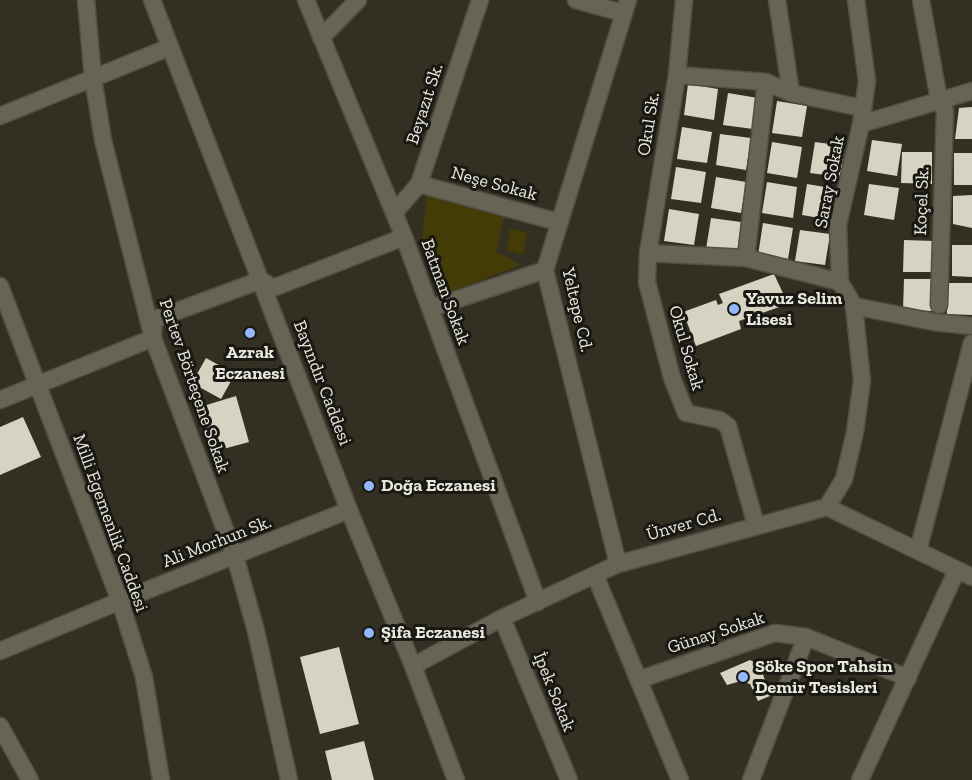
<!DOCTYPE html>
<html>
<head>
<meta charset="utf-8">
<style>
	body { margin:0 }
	canvas { display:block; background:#333023 }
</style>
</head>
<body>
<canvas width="972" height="780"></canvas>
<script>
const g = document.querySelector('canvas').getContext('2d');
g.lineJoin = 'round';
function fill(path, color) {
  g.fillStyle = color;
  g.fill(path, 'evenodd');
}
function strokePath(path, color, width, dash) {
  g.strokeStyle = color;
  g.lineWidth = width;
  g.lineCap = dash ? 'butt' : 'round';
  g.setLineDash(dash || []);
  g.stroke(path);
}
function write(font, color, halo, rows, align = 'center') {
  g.font = font + ' "Zilla Slab",serif';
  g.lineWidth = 6;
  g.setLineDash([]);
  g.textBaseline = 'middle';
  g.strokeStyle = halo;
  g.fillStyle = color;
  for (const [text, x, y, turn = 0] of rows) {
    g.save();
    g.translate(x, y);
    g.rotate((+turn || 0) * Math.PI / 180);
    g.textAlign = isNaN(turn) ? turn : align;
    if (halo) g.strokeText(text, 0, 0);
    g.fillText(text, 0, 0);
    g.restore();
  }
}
const green = new Path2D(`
	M 427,196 L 504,217 L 496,252 L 521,265 L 439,296 L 421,246 Z
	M 510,229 L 527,232 L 523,255 L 507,250 Z`);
const building = new Path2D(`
	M 688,84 L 718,89 L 714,120 L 684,115 Z
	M 728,93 L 758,98 L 753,129 L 723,125 Z
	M 777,101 L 807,106 L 802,137 L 772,133 Z
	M 972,107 L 972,139 L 955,139 L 959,108 Z
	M 682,127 L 712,132 L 707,163 L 677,159 Z
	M 720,134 L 751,138 L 746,170 L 716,165 Z
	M 872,140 L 902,144 L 897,176 L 867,171 Z
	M 772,142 L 802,147 L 797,178 L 767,173 Z
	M 815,142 L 845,146 L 840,177 L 810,173 Z
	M 902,152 L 932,152 L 932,184 L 901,183 Z
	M 954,153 L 972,153 L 972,185 L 954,185 Z
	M 676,167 L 706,172 L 701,203 L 671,199 Z
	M 716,177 L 746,182 L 741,213 L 711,208 Z
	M 767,182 L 797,187 L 793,218 L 762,213 Z
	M 807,184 L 837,189 L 832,220 L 802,215 Z
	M 869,184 L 899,188 L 894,220 L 864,215 Z
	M 972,195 L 972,228 L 953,224 L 953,196 Z
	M 669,209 L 699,214 L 694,245 L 664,241 Z
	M 711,218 L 741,222 L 737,253 L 706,249 Z
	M 763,223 L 793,228 L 788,259 L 758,255 Z
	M 800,230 L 830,234 L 825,265 L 795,261 Z
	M 904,240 L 934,241 L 934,272 L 903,272 Z
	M 952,245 L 972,245 L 972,277 L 952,276 Z
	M 774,274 L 788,304 L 739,321 L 741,329 L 696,346 L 683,312 L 716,300 L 718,305 L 723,303 L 719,294 Z
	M 904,279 L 934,279 L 934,311 L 903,310 Z
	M 947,283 L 972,283 L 972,315 L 947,314 Z
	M 206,358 L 235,374 L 221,399 L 192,383 Z
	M 236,396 L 249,442 L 212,452 L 200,407 Z
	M 23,417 L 41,457 L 0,475 L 0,427 Z
	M 339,647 L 359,724 L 320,734 L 300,657 Z
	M 750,660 L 760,665 L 770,696 L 758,701 L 750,684 L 741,681 L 727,685 L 720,673 Z
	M 364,741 L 374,780 L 332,780 L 325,751 Z`);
const minor = new Path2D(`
	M 86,0 L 93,78 L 103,140 L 153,338 L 235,556 L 256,631 L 289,780
	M 152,0 L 349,510 L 413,666 L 456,780
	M 306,0 L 404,237 L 538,602
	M 576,0 L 623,13
	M 684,0 L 677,75 L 648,253 L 647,282 L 672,378 L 686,413 L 720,420 L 728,426 L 756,525
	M 777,0 L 791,93
	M 921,0 L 939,100 L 945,111 L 939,305
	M 321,38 L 358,0
	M 677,75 L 766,82 L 791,93 L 862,108
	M 0,116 L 170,47
	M 861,124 L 972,91
	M 419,184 L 558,222
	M 394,213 L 419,184 L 480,0
	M 648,253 L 746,258 L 840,282
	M 746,258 L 766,82
	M 0,286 L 120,601 L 144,677 L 161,780
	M 854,306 L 934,322 L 972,326
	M 431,308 L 545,270
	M 0,400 L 153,338 L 153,320 L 261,280 L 273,288 L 404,237
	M 827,507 L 844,479 L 855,432 L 862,381 L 854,306 L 840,282 L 838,225 L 861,124 L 867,81 L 856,0
	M 918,551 L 972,343
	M 618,564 L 545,270 L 628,0
	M 595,575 L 680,780
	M 502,618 L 569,780
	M 0,651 L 120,601 L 349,510
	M 413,666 L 502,618 L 618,564 L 827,507 L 972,577
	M 638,680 L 775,633 L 806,637 L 908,678
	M 0,726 L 30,780
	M 751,780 L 806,637
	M 860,780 L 957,570`);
const markers = [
	[734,309,6,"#92b7fd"],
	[250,333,6,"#92b7fd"],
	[369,486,6,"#92b7fd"],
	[369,633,6,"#92b7fd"],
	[743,677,6,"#92b7fd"]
];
const streetNames = [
	["Beyazıt Sk.",425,104,-72],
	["Okul Sk.",649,124,-81],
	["Saray Sokak",830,182,-79],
	["Neşe Sokak",494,184,15],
	["Koçel Sk.",922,201,-88],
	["Batman Sokak",445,292,70],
	["Yeltepe Cd.",577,310,77],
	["Okul Sokak",686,348,74],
	["Bayındır Caddesi",322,383,69],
	["Pertev Börteçene Sokak",194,386,71],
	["Milli Egemenlik Caddesi",110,523,70],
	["Ünver Cd.",684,525,-16],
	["Ali Morhun Sk.",217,542,-21],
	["Günay Sokak",716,633,-18],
	["İpek Sokak",554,692,68]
];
const poiNames = [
	["Yavuz Selim",746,299],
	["Lisesi",746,320],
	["Azrak",250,353,"center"],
	["Eczanesi",250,374,"center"],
	["Doğa Eczanesi",381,486],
	["Şifa Eczanesi",381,633],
	["Söke Spor Tahsin",755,667],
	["Demir Tesisleri",755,688]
];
fill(green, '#443b07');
fill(building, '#d6d3c3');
strokePath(minor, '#514e43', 19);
strokePath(minor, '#676456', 16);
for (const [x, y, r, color] of markers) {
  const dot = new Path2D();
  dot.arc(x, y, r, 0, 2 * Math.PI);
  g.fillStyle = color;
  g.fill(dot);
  strokePath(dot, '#191812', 2);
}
write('18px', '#e9e8df', '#191812', streetNames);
write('bold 18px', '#e9e8df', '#191812', poiNames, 'left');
</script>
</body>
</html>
